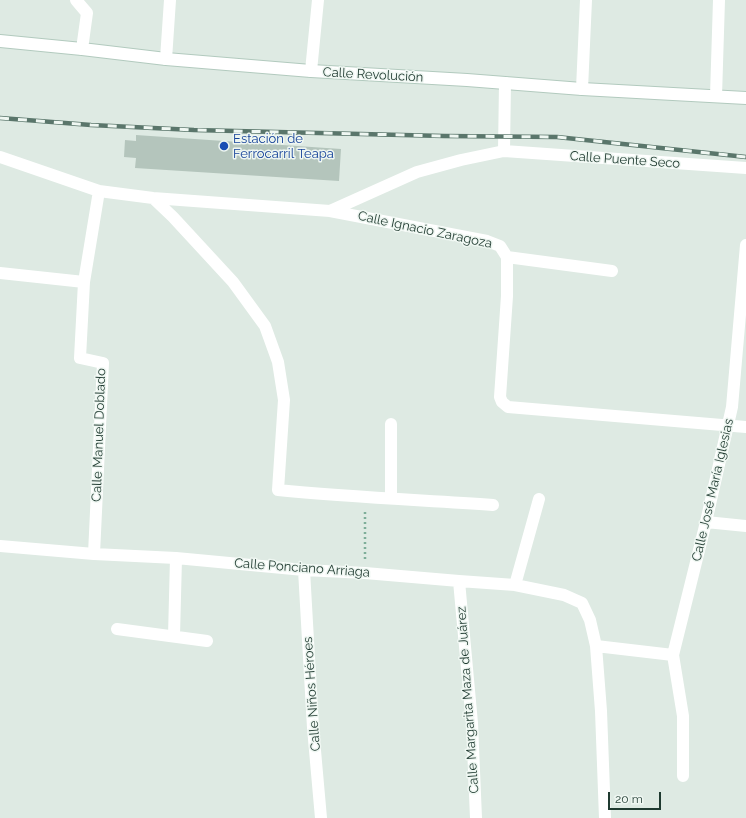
<!DOCTYPE html>
<html>
<head>
<meta charset="utf-8">
<style>
	body { margin:0 }
	#map { position:relative; width:746px; height:818px; overflow:hidden; background:#deeae3; font-family:Raleway,sans-serif }
	canvas { display:block }
	.scale { position:absolute; left:608px; top:792px; width:53px; height:18px; box-sizing:border-box; border:2px solid #1f3a30; border-top:0; padding-left:5px; font-size:12px; line-height:14px; white-space:nowrap; color:#1f3a30; -webkit-text-stroke:3px #eff7f2; paint-order:stroke }
</style>
</head>
<body>
<div id="map">
<canvas width="746" height="818"></canvas>
<div class="scale">20 m</div>
</div>
<script>
const g = document.querySelector('canvas').getContext('2d');
g.lineJoin = 'round';
function fill(path, color) {
  g.fillStyle = color;
  g.fill(path, 'evenodd');
}
function strokePath(path, color, width, dash) {
  g.strokeStyle = color;
  g.lineWidth = width;
  g.lineCap = dash ? 'butt' : 'round';
  g.setLineDash(dash || []);
  g.stroke(path);
}
function write(font, color, halo, rows, align = 'center') {
  g.font = font + ' Raleway,sans-serif';
  g.lineWidth = 3;
  g.setLineDash([]);
  g.textBaseline = 'middle';
  g.strokeStyle = halo;
  g.fillStyle = color;
  for (const [text, x, y, turn = 0] of rows) {
    g.save();
    g.translate(x, y);
    g.rotate((+turn || 0) * Math.PI / 180);
    g.textAlign = isNaN(turn) ? turn : align;
    if (halo) g.strokeText(text, 0, 0);
    g.fillText(text, 0, 0);
    g.restore();
  }
}
const building = new Path2D(`
	M 136,135 L 341,149 L 339,181 L 135,168 L 136,158 L 124,157 L 125,140 L 136,141 Z`);
const path = new Path2D(`
	M 365,512 L 365,559`);
const street = new Path2D(`
	M 76,0 L 87,13 L 82,49
	M 166,59 L 170,0
	M 311,71 L 318,0
	M 582,89 L 586,0
	M 716,96 L 719,0
	M 504,151 L 505,83
	M 0,157 L 99,191 L 153,198 L 330,211 L 487,241 L 500,246 L 507,257 L 507,296 L 500,397 L 502,402 L 508,407 L 746,427
	M 153,198 L 173,217 L 233,282 L 265,326 L 278,362 L 284,400 L 278,490 C 349,497 421,500 493,505
	M 330,211 L 417,172 L 461,160 L 504,151 L 746,168
	M 507,257 L 612,271
	M 0,273 L 84,282
	M 391,424 L 391,498
	M 706,522 L 746,526
	M 0,546 L 94,554 L 176,558 L 304,570 L 365,573 L 459,581 L 515,585 L 564,595 L 582,603 L 590,620 L 596,646 L 601,711 L 605,818
	M 94,554 L 103,363 L 80,358 L 84,282 L 99,191
	M 304,570 L 313,728 L 321,818
	M 459,581 L 472,723 L 476,818
	M 515,585 L 539,499
	M 117,629 L 207,641
	M 174,636 L 176,558
	M 596,646 L 673,655 L 706,522 L 732,407 L 746,245
	M 673,655 L 683,716 L 683,776`);
const secondary = new Path2D(`
	M 0,41 L 82,49 L 166,59 L 311,71 L 467,80 L 582,89 L 746,98`);
const rail = new Path2D(`
	M 0,118 L 91,125 L 194,130 L 444,136 L 557,137 L 746,157`);
const markers = [
	[224,146,5,"#1a4fb4"]
];
const streetNames = [
	["Calle Revolución",373,75,3],
	["Calle Puente Seco",625,160,4],
	["Calle Ignacio Zaragoza",425,230,12],
	["Calle Manuel Doblado",99,435,-88],
	["Calle José María Iglesias",713,490,-77],
	["Calle Ponciano Arriaga",302,568,4],
	["Calle Niños Héroes",312,694,-94],
	["Calle Margarita Maza de Juárez",468,700,-94]
];
const transitNames = [
	["Estación de",233,139],
	["Ferrocarril Teapa",233,154]
];
fill(building, '#b4c5bc');
strokePath(secondary, '#b2cabe', 14);
strokePath(path, '#7eae99', 2.5, [2, 3]);
strokePath(street, '#fff', 12);
strokePath(secondary, '#fff', 12);
strokePath(rail, '#5a766b', 4.5);
strokePath(rail, '#eff7f2', 3, [9]);
for (const [x, y, r, color] of markers) {
  const dot = new Path2D();
  dot.arc(x, y, r, 0, 2 * Math.PI);
  g.fillStyle = color;
  g.fill(dot);
  strokePath(dot, '#eff7f2', 1.5);
}
write('13px', '#1f3a30', '#eff7f2', streetNames);
write('13px', '#164399', '#eff7f2', transitNames, 'left');
</script>
</body>
</html>
